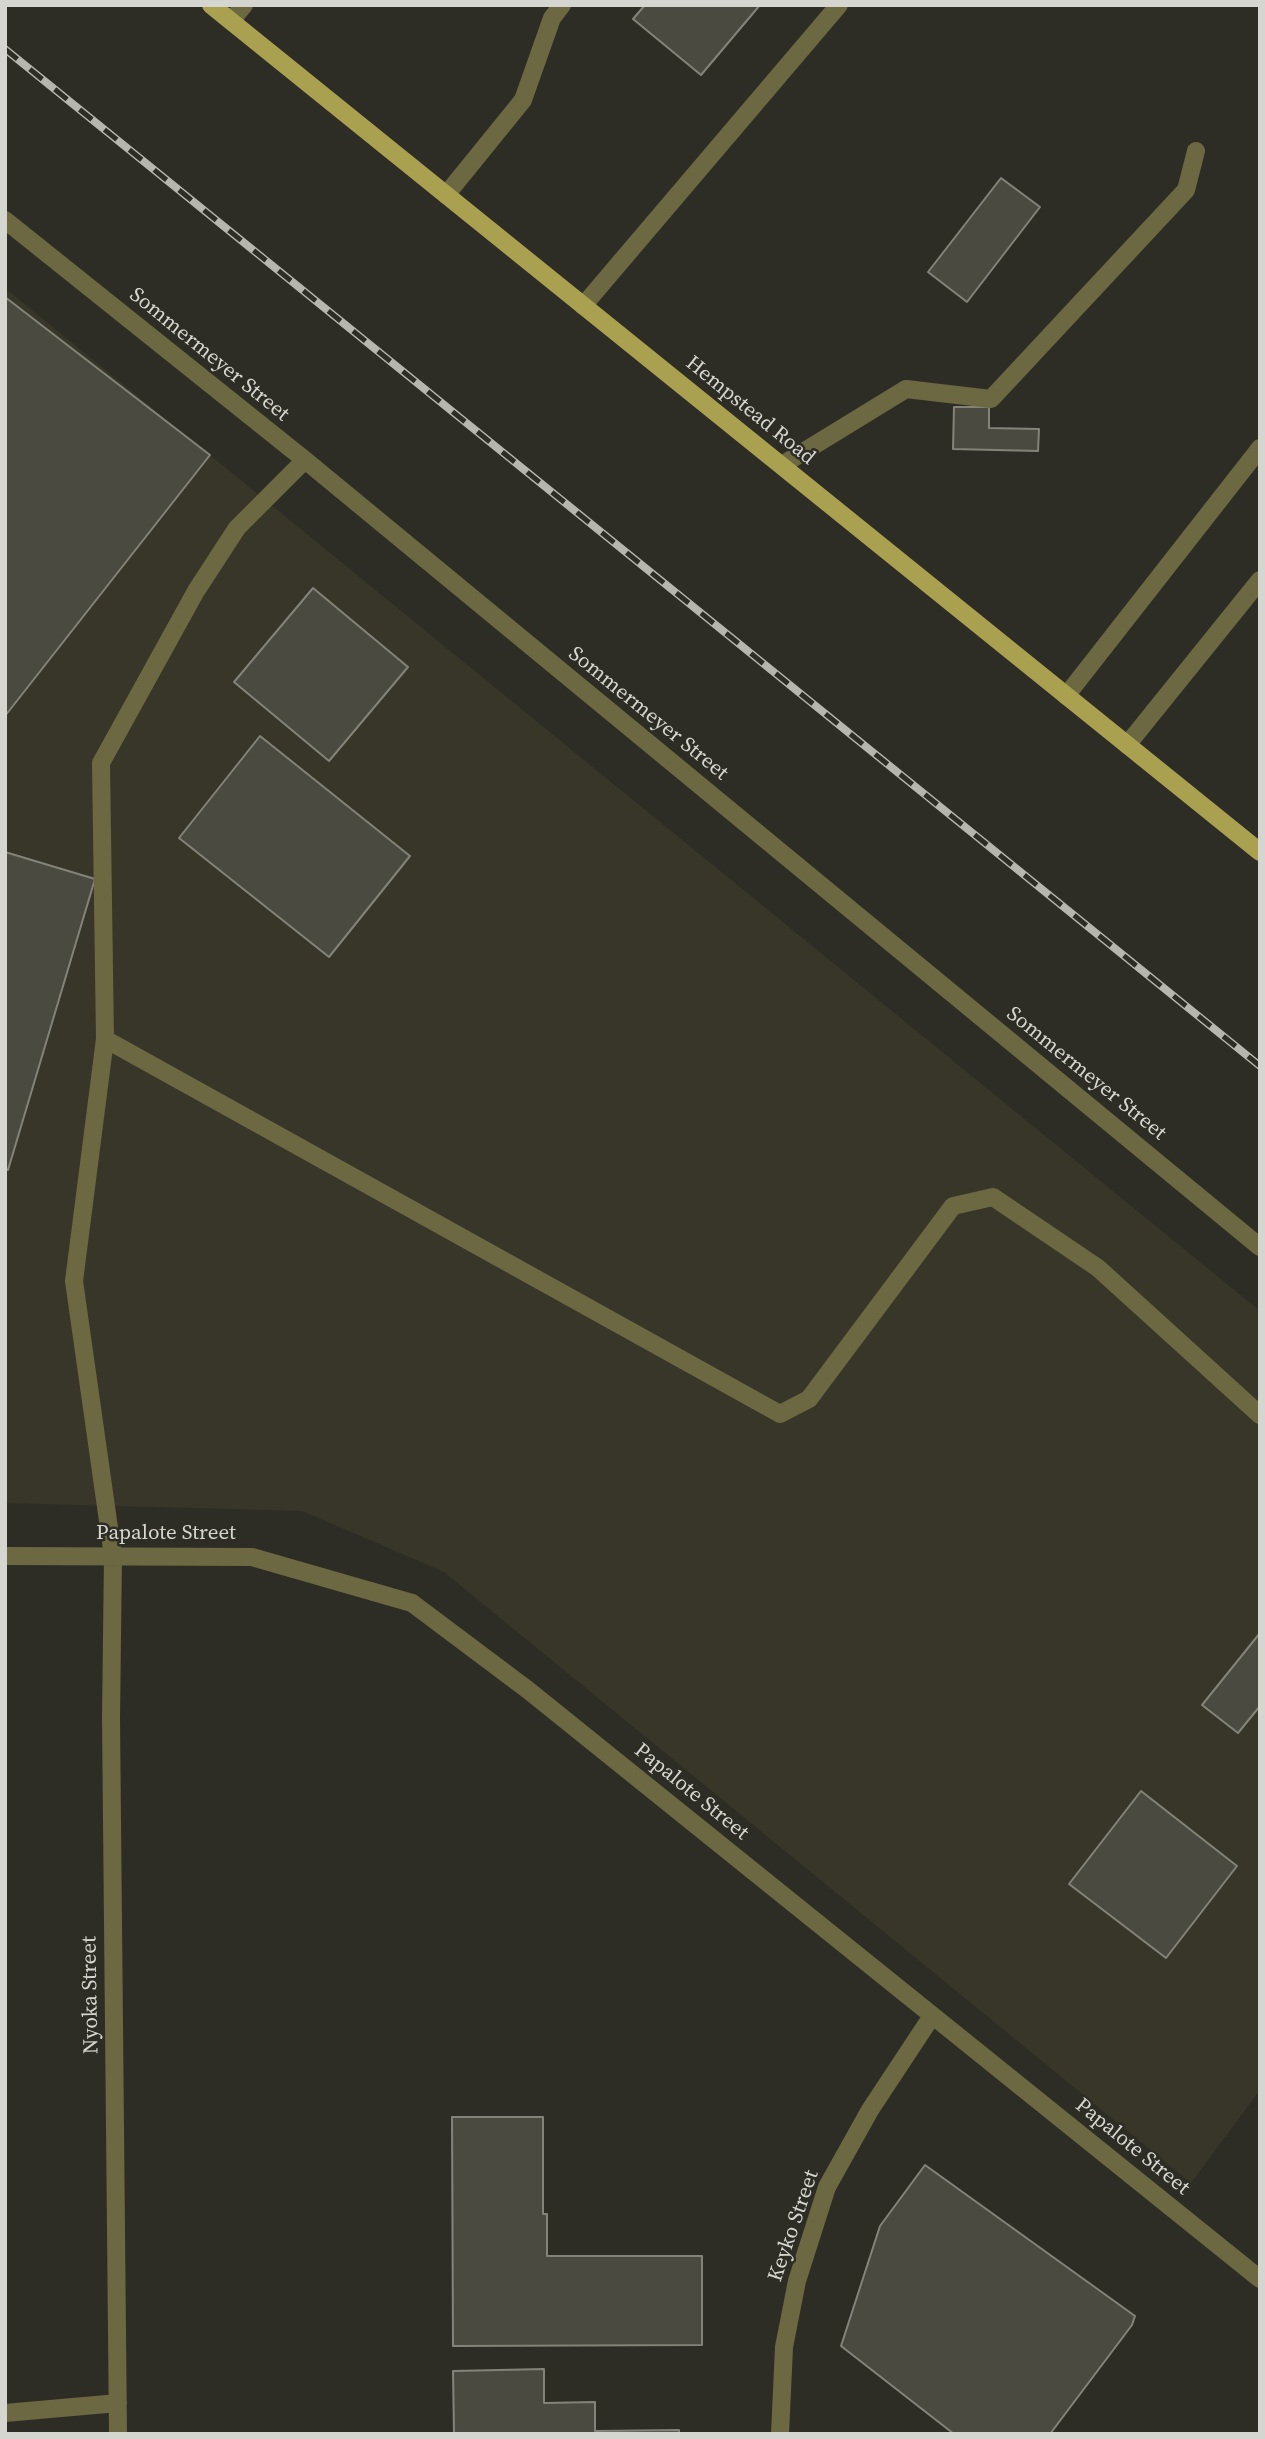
<!DOCTYPE html>
<html>
<head>
<meta charset="utf-8">
<style>
	body { margin:0 }
	#map { position:relative; width:1265px; height:2439px; overflow:hidden; background:#2e2d25; font-family:"Source Serif 4",serif }
	canvas { display:block }
	.frame { position:absolute; inset:0; border:7px solid #d6d6d0; pointer-events:none }
</style>
</head>
<body>
<div id="map">
<canvas width="1265" height="2439"></canvas>
<div class="frame"></div>
</div>
<script>
const g = document.querySelector('canvas').getContext('2d');
g.lineJoin = 'round';
function fill(path, color) {
  g.fillStyle = color;
  g.fill(path, 'evenodd');
}
function strokePath(path, color, width, dash) {
  g.strokeStyle = color;
  g.lineWidth = width;
  g.lineCap = dash ? 'butt' : 'round';
  g.setLineDash(dash || []);
  g.stroke(path);
}
function write(font, color, halo, rows, align = 'center') {
  g.font = font + ' "Source Serif 4",serif';
  g.lineWidth = 5;
  g.setLineDash([]);
  g.textBaseline = 'middle';
  g.strokeStyle = halo;
  g.fillStyle = color;
  for (const [text, x, y, turn = 0] of rows) {
    g.save();
    g.translate(x, y);
    g.rotate((+turn || 0) * Math.PI / 180);
    g.textAlign = isNaN(turn) ? turn : align;
    if (halo) g.strokeText(text, 0, 0);
    g.fillText(text, 0, 0);
    g.restore();
  }
}
const built = new Path2D(`
	M 5,288 L 1260,1311 L 1260,2090 L 1191,2183 L 444,1572 L 302,1511 L 5,1503 Z`);
const building = new Path2D(`
	M 645,5 L 760,5 L 701,75 L 633,19 Z
	M 1001,178 L 1040,207 L 967,302 L 928,272 Z
	M 5,297 L 210,455 L 5,716 Z
	M 954,407 L 989,407 L 989,428 L 1039,429 L 1038,451 L 953,449 Z
	M 313,588 L 408,667 L 329,761 L 234,682 Z
	M 260,736 L 410,856 L 329,957 L 179,838 Z
	M 5,852 L 95,879 L 8,1170 L 5,1169 Z
	M 1260,1633 L 1260,1706 L 1238,1733 L 1202,1705 Z
	M 1141,1791 L 1237,1866 L 1166,1958 L 1069,1884 Z
	M 452,2117 L 543,2117 L 543,2214 L 547,2214 L 547,2256 L 702,2256 L 702,2345 L 453,2346 Z
	M 925,2165 L 1135,2316 L 1132,2325 L 1050,2434 L 954,2434 L 841,2346 L 880,2226 Z
	M 544,2369 L 544,2403 L 595,2402 L 595,2431 L 679,2430 L 679,2434 L 454,2434 L 453,2371 Z`);
const minor = new Path2D(`
	M 231,21 L 244,5
	M 446,195 L 523,100 L 552,18 L 562,5
	M 5,220 L 305,460 L 1260,1247
	M 583,306 L 839,5
	M 782,465 L 906,389 L 991,399 L 1186,190 L 1196,151
	M 1066,696 L 1260,448
	M 1127,745 L 1260,580
	M 105,1039 L 780,1414 L 809,1399 L 953,1206 L 993,1197 L 1098,1268 L 1260,1415
	M 5,1556 L 252,1557 L 412,1603 L 528,1690 L 1260,2279
	M 5,2413 L 118,2403
	M 118,2434 L 111,1718 L 113,1556 L 74,1281 L 105,1039 L 101,763 L 196,591 L 237,528 L 305,460
	M 780,2434 L 784,2347 L 797,2281 L 827,2187 L 870,2110 L 932,2016`);
const major = new Path2D(`
	M 211,5 L 1260,852`);
const rail = new Path2D(`
	M 5,49 L 1260,1066`);
const streetNames = [
	["Sommermeyer Street",209,355,39],
	["Hempstead Road",750,411,39],
	["Sommermeyer Street",648,714,39],
	["Sommermeyer Street",1086,1074,39],
	["Papalote Street",166,1534],
	["Papalote Street",691,1792,39],
	["Nyoka Street",91,1995,-91],
	["Papalote Street",1132,2147,39],
	["Keyko Street",794,2226,-71]
];
fill(built, '#383628');
fill(building, '#4b4a41');
strokePath(building, '#848379', 2);
strokePath(minor, '#6c6842', 18);
strokePath(major, '#aaa150', 18);
strokePath(rail, '#b6b6af', 8);
strokePath(rail, '#2e2d25', 5, [16]);
write('21px', '#d6d6d0', '#2e2d25', streetNames);
</script>
</body>
</html>
